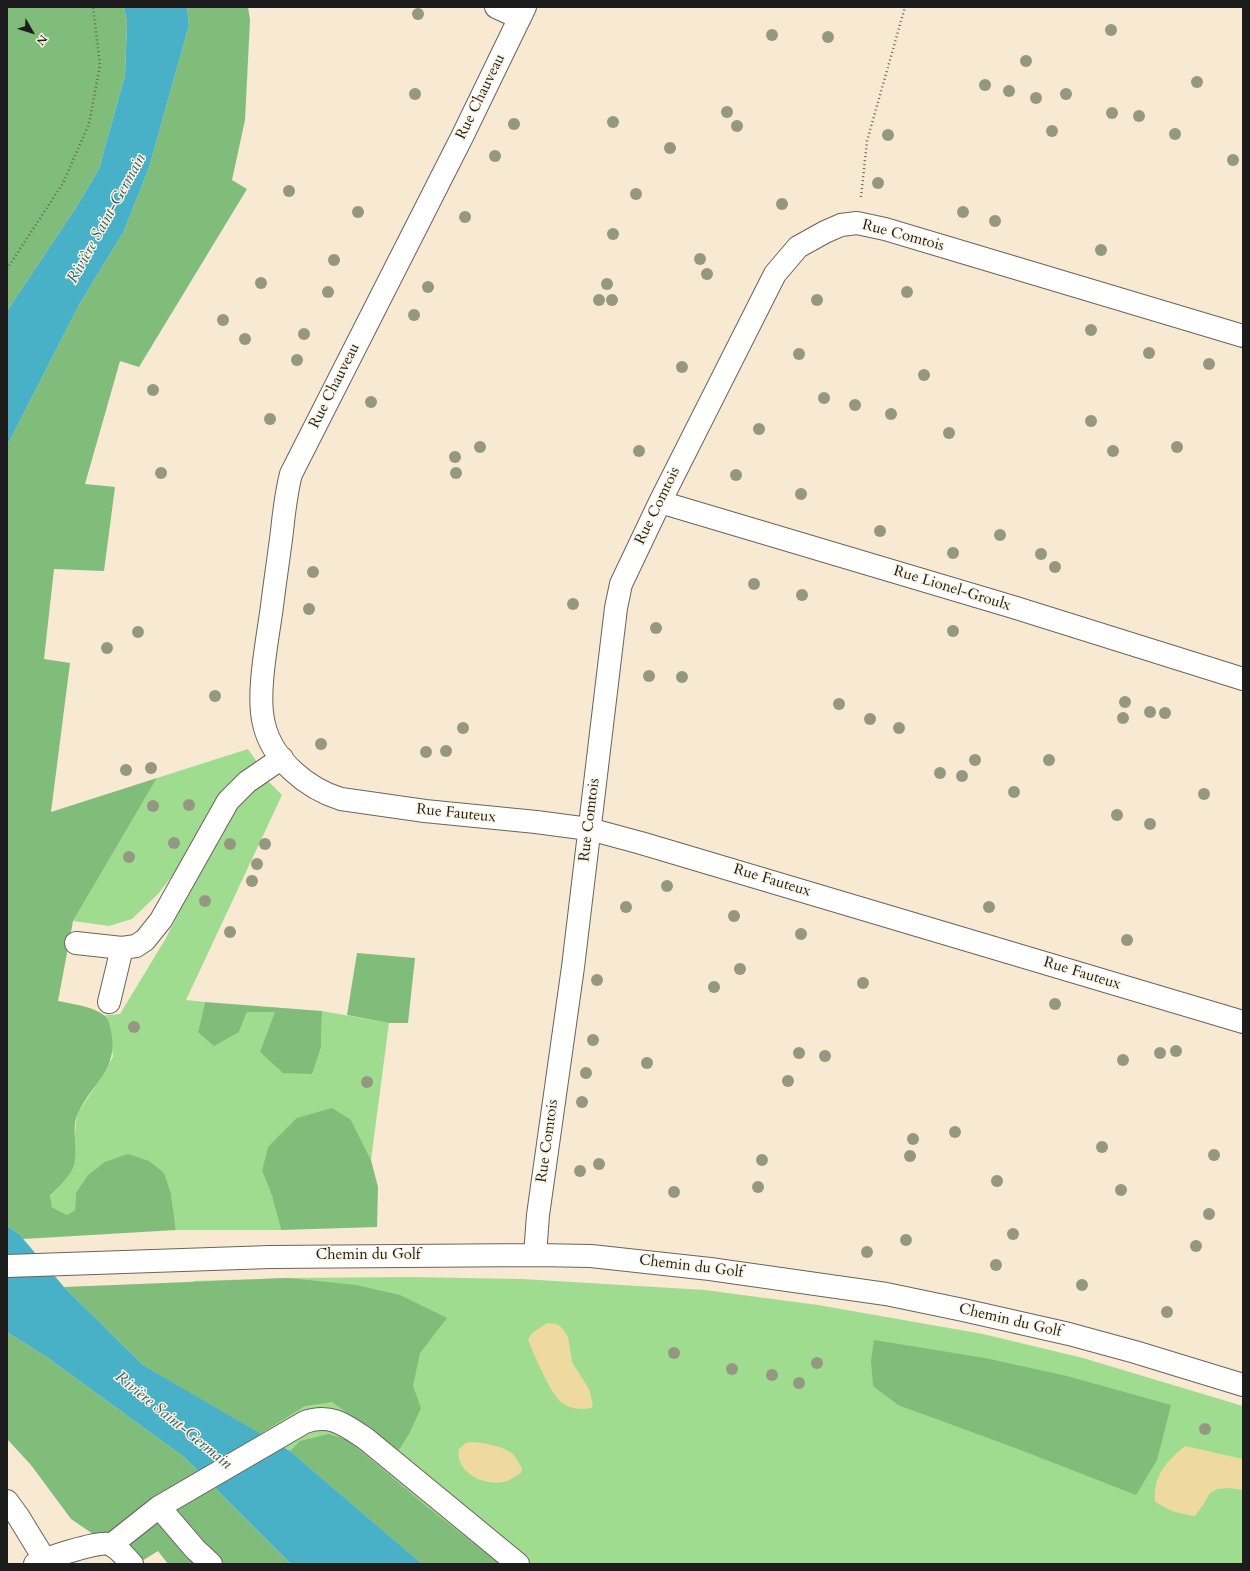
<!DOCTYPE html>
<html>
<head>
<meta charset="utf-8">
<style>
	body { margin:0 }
	#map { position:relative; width:1250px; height:1571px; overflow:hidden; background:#f8e9d2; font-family:Cardo,serif }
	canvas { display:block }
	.frame { position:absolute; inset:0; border:8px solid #1c1c1c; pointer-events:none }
	.north { position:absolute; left:12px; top:12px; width:40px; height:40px; -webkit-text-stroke:3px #fcf5e5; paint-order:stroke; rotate:129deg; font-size:11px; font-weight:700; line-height:16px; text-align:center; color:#1c1c1c }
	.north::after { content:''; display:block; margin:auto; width:14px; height:18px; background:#1c1c1c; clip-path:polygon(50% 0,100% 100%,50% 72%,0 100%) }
</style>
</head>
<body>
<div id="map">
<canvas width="1250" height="1571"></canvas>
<div class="frame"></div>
<div class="north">N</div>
</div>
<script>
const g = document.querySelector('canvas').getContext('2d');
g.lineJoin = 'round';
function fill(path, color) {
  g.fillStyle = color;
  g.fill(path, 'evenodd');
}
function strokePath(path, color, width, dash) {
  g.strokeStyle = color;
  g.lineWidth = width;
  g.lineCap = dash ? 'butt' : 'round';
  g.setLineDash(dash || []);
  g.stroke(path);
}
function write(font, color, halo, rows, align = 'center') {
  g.font = font + ' Cardo,serif';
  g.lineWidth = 3;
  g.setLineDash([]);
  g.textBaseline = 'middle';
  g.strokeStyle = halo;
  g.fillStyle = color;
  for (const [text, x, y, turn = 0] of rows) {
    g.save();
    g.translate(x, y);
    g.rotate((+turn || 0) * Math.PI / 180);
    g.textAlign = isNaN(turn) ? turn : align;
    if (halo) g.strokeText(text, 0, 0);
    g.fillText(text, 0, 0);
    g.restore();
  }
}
const green = new Path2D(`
	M 248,749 L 257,762 L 240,774 L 225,787 L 179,867 L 158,894 L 132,919 L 109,926 L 73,921 L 157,778 Z
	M 268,781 L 282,795 L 186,1000 L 205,1002 L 198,1032 L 239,1032 L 247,1012 L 276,1012 L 321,1047 L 322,1011 L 389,1023 L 371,1160 L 351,1120 L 262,1171 L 272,1196 L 281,1230 L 176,1230 L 171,1194 L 76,1193 L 75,1210 L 67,1215 L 52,1207 L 50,1197 L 60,1184 L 75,1157 L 74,1140 L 77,1114 L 101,1078 L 113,1057 L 109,1022 L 106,1015 L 120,1014 L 166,938 L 227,816 L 260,784 Z
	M 409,1277 L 522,1279 L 705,1290 L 818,1305 L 983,1334 L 1083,1358 L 1243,1406 L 1243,1564 L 422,1564 L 290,1451 L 143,1365 L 194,1281 L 288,1278 Z`);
const forest = new Path2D(`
	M 7,7 L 124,7 L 127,23 L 125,75 L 99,169 L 77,206 L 7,311 Z
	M 187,7 L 248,7 L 250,20 L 245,120 L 232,180 L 247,189 L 139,367 L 120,361 L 85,484 L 115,487 L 104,571 L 54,569 L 44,659 L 70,663 L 51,812 L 157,778 L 73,921 L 58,1001 C 72,1004 92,1006 104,1015 C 109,1018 110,1026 111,1031 C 119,1070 93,1082 78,1113 C 70,1128 80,1156 72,1170 C 67,1179 57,1188 50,1196 L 52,1207 L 67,1215 L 75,1210 L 76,1193 L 88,1175 L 105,1162 L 128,1154 L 149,1161 L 164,1173 L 171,1194 L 176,1230 L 23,1239 L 19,1234 L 7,1226 L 7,446 L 79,305 L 124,231 L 149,168 L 189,25 Z
	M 357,953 L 415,958 L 408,1023 L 389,1023 L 347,1015 Z
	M 205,1002 L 322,1011 L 321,1047 L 312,1074 L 283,1073 L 260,1052 L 275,1012 L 247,1012 L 239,1032 L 214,1046 L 198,1032 Z
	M 332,1108 L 351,1120 L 371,1160 L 378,1187 L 377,1227 L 281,1230 L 272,1196 L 262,1171 L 268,1147 L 297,1118 Z
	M 288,1278 L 356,1285 L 400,1295 L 447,1318 L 420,1353 L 413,1386 L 421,1408 L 409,1434 L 399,1450 L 332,1402 L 305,1406 L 260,1434 L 143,1365 L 64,1287 Z
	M 7,1332 L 48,1358 L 184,1457 L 291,1564 L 168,1564 L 158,1551 L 137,1564 L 71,1519 L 31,1465 L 7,1439 Z
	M 874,1340 L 985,1358 L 1067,1376 L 1171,1405 L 1157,1460 L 1136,1495 L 1018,1449 L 898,1405 L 873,1386 L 871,1361 Z
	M 329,1434 L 348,1440 L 426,1506 L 500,1564 L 422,1564 L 290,1451 L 300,1441 Z`);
const sand = new Path2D(`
	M 547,1323 L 557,1324 L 563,1329 L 568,1337 L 572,1362 L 589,1389 L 593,1406 L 591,1408 C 581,1410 569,1409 561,1402 C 550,1393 534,1354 528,1340 L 532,1333 Z
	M 473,1442 C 486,1443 503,1446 513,1454 C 516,1458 519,1464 522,1468 L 521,1473 C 517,1475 512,1479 507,1481 C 487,1488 454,1473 459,1449 L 466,1443 Z
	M 1185,1446 L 1243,1459 L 1243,1490 L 1230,1488 L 1217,1489 L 1210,1493 L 1203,1505 L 1195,1516 C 1180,1514 1166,1510 1155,1501 C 1153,1475 1167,1461 1185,1446 Z`);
const water = new Path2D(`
	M 124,7 L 187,7 L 189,25 L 149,168 L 124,231 L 79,305 L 7,446 L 7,311 L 77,206 L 99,169 L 125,75 L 127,23 Z
	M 7,1226 L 19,1234 L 64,1287 L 143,1365 L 290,1451 L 422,1564 L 291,1564 L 184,1457 L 48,1358 L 7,1332 Z`);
const path = new Path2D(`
	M 861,197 L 867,141 L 905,7
	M 7,269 L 63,183 L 89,124 L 100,65 L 93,7`);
const minor = new Path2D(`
	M 496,7 L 520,18
	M 525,7 L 462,137 L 291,474 C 286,493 284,512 282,531 C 279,556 275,581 272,606 C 268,638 256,694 264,724 C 272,760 308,789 341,799 L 425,811 L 536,822 L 589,829 L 641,843 L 1243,1022
	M 660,502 L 1013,607 L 1243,679
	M 76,943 L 122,948 L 136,946 L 145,940 L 161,920 L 228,801 L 247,782 L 282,758
	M 109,1002 L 122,948
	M 535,1255 L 538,1215 L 573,967 L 616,608 L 621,584 L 660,502 L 775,274 L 798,247 L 825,232 L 841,225 L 857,223 L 885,229 L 1243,336
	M 7,1266 L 270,1257 L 535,1255 L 591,1256 L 710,1269 L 886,1294 L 963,1310 L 1069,1334 L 1135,1352 L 1243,1385
	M 7,1501 L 18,1516 L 45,1560
	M 159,1507 L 195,1549 L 211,1564
	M 111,1545 L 159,1507 L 305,1422 C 331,1413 345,1425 366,1439 L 518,1564
	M 35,1564 C 46,1558 98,1541 109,1544 C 118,1547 125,1557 132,1564`);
const trees = [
	[418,14],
	[1111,30],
	[772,35],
	[828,37],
	[1026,61],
	[1197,82],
	[985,85],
	[1009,91],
	[415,94],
	[1066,94],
	[1036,98],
	[727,112],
	[1112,113],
	[1139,116],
	[613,122],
	[514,124],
	[737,126],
	[1052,131],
	[1175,134],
	[888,135],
	[670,148],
	[495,156],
	[1233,160],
	[878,183],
	[289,191],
	[636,194],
	[782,204],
	[358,212],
	[963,212],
	[465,217],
	[995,221],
	[613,234],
	[1101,250],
	[700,259],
	[334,260],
	[707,274],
	[261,283],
	[607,284],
	[428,287],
	[328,292],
	[907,292],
	[599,300],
	[612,300],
	[817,300],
	[414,315],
	[223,320],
	[1091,330],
	[304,334],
	[245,339],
	[1149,353],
	[799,354],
	[297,360],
	[1209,364],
	[682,367],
	[924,375],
	[153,390],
	[824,398],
	[371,402],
	[855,405],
	[891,414],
	[270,419],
	[1091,421],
	[759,429],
	[949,433],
	[480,447],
	[1177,447],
	[639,451],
	[1113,451],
	[455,457],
	[161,473],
	[456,473],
	[736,475],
	[801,494],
	[880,531],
	[1000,535],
	[953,553],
	[1041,554],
	[1055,567],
	[313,572],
	[754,584],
	[802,595],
	[573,604],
	[309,609],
	[656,628],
	[953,631],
	[138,632],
	[107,648],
	[649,676],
	[682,677],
	[215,696],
	[1125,702],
	[839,704],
	[1150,712],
	[1165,713],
	[1123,718],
	[870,719],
	[463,728],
	[899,728],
	[321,744],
	[446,751],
	[426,752],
	[975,760],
	[1049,760],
	[151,768],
	[126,770],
	[940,773],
	[962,776],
	[1014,792],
	[1204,794],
	[189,805],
	[153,806],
	[1117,815],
	[1150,824],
	[174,843],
	[230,844],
	[265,844],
	[129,857],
	[257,864],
	[252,881],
	[667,886],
	[205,901],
	[626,907],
	[989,907],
	[734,916],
	[230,932],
	[801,934],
	[1127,940],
	[740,969],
	[597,980],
	[863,983],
	[714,987],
	[1055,1004],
	[134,1027],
	[593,1040],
	[1176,1051],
	[799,1053],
	[1160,1053],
	[825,1056],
	[1123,1060],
	[647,1063],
	[586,1073],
	[788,1081],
	[367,1082],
	[582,1102],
	[955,1132],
	[913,1139],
	[1102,1147],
	[1214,1155],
	[910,1156],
	[762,1160],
	[599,1164],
	[580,1171],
	[997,1181],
	[758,1187],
	[1121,1190],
	[674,1192],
	[1209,1214],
	[1013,1234],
	[906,1240],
	[1196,1246],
	[867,1252],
	[996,1265],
	[1082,1285],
	[1167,1312],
	[674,1353],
	[817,1363],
	[732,1369],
	[772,1375],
	[799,1383],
	[1205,1429]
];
const streetNames = [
	["Rue Chauveau",481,97,-64],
	["Rue Comtois",903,236,15],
	["Rue Chauveau",335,386,-63],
	["Rue Comtois",658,506,-64],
	["Rue Lionel-Groulx",952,589,17],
	["Rue Fauteux",456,814,6],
	["Rue Comtois",590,820,-83],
	["Rue Fauteux",772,881,17],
	["Rue Fauteux",1082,974,17],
	["Rue Comtois",548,1141,-82],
	["Chemin du Golf",368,1256],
	["Chemin du Golf",691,1267,7],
	["Chemin du Golf",1010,1321,13]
];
const waterNames = [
	["Rivière Saint-Germain",107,219,-61],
	["Rivière Saint-Germain",173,1421,39]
];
fill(green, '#a0dc8f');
fill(forest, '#80bc7a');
fill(sand, '#eeda9e');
fill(water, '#48b0c7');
strokePath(minor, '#69645c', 24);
strokePath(path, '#69645c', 2.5, [1, 3]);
strokePath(minor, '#fff', 22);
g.fillStyle = '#959881';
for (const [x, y] of trees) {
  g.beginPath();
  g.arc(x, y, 6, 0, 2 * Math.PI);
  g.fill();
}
write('15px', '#1c1c1c', '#fcf5e5', streetNames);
write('italic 16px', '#305f69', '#fcf5e5', waterNames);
</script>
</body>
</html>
